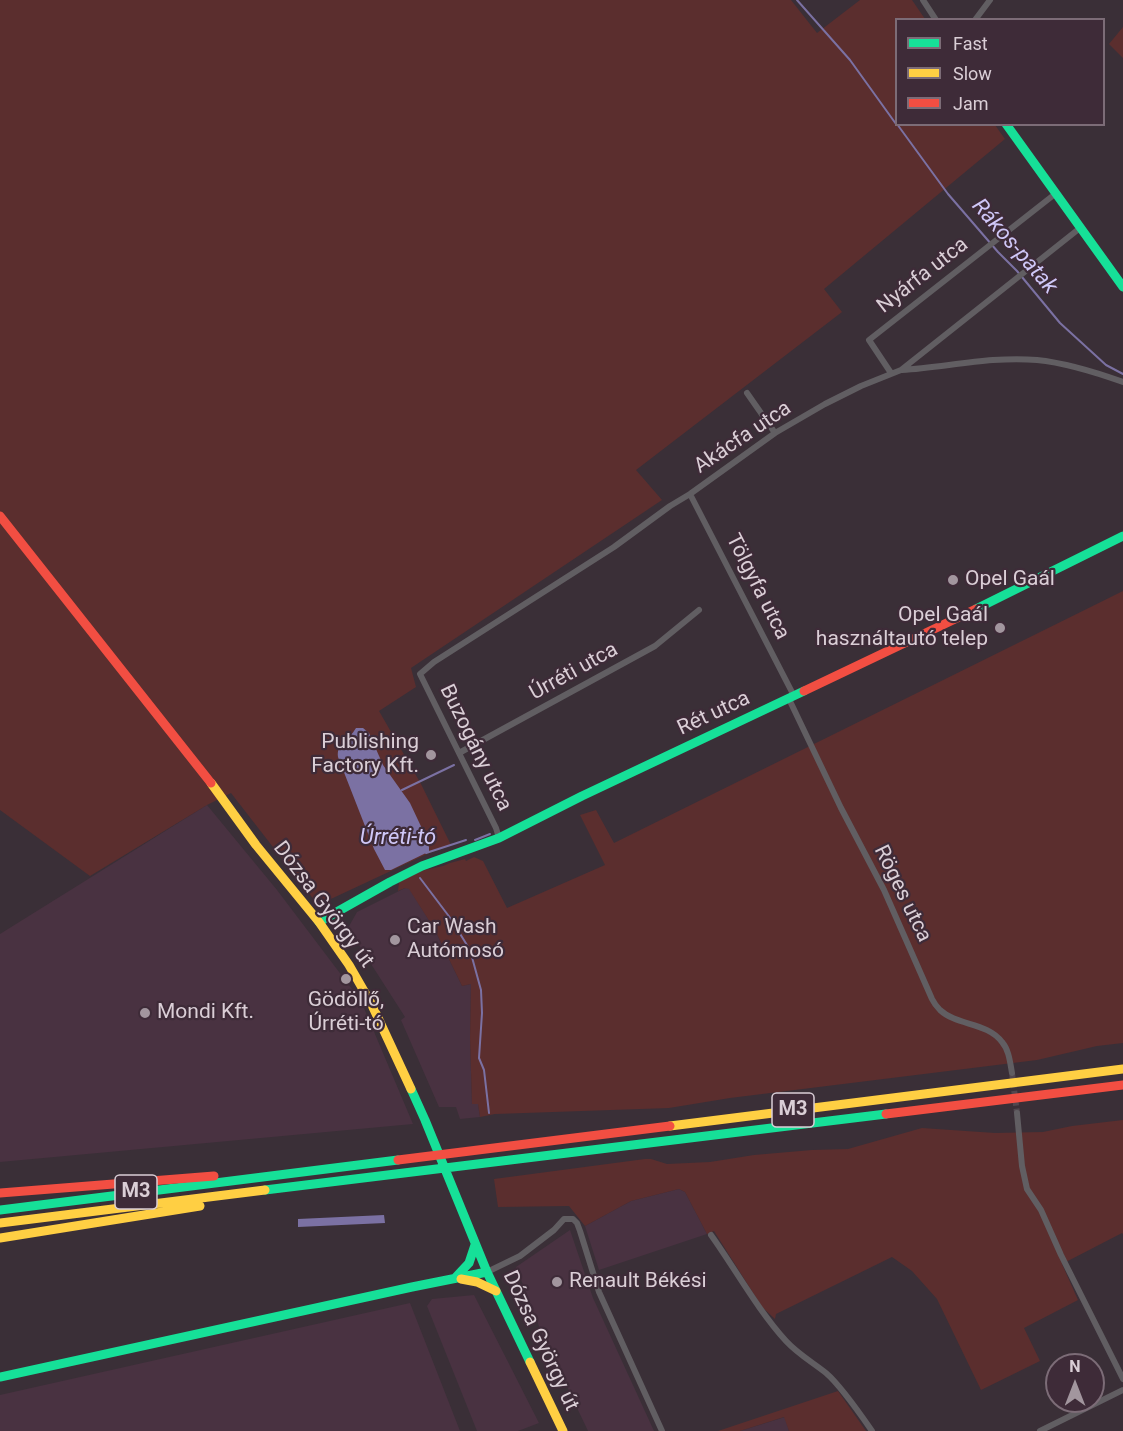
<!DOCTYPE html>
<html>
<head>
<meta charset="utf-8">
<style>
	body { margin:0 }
	#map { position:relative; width:1123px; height:1431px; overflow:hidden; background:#3a2f37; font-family:Roboto,sans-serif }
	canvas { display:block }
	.legend { position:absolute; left:895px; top:18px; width:210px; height:108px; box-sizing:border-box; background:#3e2b38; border:2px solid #7c6c77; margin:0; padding:8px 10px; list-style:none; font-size:18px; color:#daced6 }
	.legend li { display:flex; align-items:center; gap:12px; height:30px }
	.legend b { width:30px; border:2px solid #7c6c77 }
	.north { position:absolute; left:1045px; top:1353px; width:60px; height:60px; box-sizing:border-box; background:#3e2b38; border:2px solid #7c6c77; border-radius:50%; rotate:0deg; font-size:16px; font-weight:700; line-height:24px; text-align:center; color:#daced6 }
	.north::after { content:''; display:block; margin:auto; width:21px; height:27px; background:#a2969e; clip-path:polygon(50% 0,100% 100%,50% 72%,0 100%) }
</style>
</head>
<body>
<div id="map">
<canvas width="1123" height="1431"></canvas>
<ul class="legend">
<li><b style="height:8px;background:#16e098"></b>Fast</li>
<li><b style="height:8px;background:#ffcf43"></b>Slow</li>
<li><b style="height:8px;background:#f24e42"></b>Jam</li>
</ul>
<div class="north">N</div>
</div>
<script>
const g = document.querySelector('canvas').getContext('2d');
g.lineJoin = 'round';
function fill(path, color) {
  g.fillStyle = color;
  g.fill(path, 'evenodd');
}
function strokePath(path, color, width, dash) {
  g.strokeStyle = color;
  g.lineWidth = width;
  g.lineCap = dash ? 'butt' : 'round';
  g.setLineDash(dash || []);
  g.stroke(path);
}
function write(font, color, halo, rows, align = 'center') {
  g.font = font + ' Roboto,sans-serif';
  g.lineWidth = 4.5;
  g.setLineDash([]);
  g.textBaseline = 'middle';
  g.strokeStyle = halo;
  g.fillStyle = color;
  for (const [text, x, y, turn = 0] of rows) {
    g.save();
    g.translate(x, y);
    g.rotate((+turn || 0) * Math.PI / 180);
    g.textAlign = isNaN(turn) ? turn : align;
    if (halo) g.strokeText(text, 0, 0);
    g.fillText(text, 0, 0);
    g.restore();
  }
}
const built = new Path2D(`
	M 207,805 L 277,890 L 361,1001 L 413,1124 L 0,1162 L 0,934 Z
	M 405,888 L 409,888 L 435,930 L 462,986 L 471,984 L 470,1038 L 472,1104 L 478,1104 L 480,1117 L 460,1119 L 456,1107 L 439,1107 L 401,1020 L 405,1017 L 348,928 L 357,912 Z
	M 679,1189 L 685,1192 L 707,1234 L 599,1270 L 585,1226 L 631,1201 Z
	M 570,1230 L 593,1298 L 654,1431 L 588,1431 L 542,1334 L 516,1267 Z
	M 474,1295 L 539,1423 L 518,1431 L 477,1431 L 427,1306 L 432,1299 Z
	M 410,1303 L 460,1431 L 0,1431 L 0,1395 Z
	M 785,1417 L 789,1431 L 740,1431 Z`);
const green = new Path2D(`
	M 0,0 L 791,0 L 817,33 L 860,0 L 912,0 L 925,19 L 896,20 L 896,124 L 995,125 L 1005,139 L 824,289 L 842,312 L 636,470 L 662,500 L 411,668 L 416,687 L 379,711 L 421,784 L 451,845 L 440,848 L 318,905 L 231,793 L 207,805 L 90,876 L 0,810 Z
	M 1123,27 L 1123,58 L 1109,44 Z
	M 1123,591 L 1123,1043 L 1097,1046 L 1037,1060 L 730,1098 L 669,1108 L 495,1114 L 480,1117 L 478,1104 L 472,1104 L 470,1038 L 471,984 L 462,986 L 435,930 L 409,889 L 405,888 L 398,891 L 399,882 L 420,871 L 443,866 L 450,863 L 465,859 L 466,861 L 474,857 L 483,861 L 507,908 L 605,865 L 580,815 L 596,810 L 614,843 Z
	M 1123,1120 L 1123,1234 L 1122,1233 L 1062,1264 L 1078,1300 L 1024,1328 L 1040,1361 L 981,1390 L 937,1299 L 912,1271 L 892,1257 L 776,1314 L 775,1319 L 762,1307 L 714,1231 L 707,1234 L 685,1192 L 679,1189 L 631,1201 L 585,1226 L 569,1206 L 498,1207 L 494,1179 L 645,1159 L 651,1159 L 667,1164 L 710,1162 L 754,1155 L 812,1150 L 848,1149 L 922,1128 L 995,1133 L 1043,1132 L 1072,1126 Z
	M 838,1391 L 866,1431 L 789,1431 L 784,1417 L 740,1431 L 718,1431 Z`);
const water = new Path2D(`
	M 356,728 L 363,728 L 369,733 L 383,765 L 410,803 L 426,837 L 429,847 L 429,852 L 426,853 L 391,870 L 385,870 L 374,849 L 338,757 C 337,745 343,744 350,736 C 352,734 354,731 356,728 Z
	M 384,1215 L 385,1223 L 298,1227 L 298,1219 Z`);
const stream = new Path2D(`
	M 797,0 L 850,60 L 896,124
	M 897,124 L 948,194 L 998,252 L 1017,271 L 1060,323 L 1106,365 L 1123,374
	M 402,790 L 454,765
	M 475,840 L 490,834
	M 426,853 L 466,840
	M 420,878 L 451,919 L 470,950 L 481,990 L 482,1013 L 479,1058 L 484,1070 L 489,1113`);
const streetTunnel = new Path2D(`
	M 1012,1073 L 1017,1113`);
const street = new Path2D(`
	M 923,0 L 936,20
	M 975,20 L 990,0
	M 902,370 C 947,367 992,356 1037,360 C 1067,363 1095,372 1123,382
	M 891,373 L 869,340 L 1055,194
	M 747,393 L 775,433
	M 690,494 L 794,696
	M 789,699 L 841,808 L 884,890 L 932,999 C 934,1003 937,1007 940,1010 C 957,1026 987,1022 1002,1042 C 1009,1050 1010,1062 1012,1073
	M 459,753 L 655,646 L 699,610
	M 499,838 L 496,828 L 420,674 L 434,662 L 614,547 L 670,506 L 690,494 L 775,433 L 825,404 L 861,386 L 901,370 L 1080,228
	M 1017,1113 L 1022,1166 L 1027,1189 L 1041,1210 L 1061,1255 L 1123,1379
	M 711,1235 C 736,1270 757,1309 786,1341 C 798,1354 812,1362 826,1373 C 840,1385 861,1415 872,1431
	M 487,1272 L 520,1256 L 554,1230 L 564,1219 L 573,1219 L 577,1223 L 580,1231 L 599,1292 L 662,1431
	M 1040,1431 L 1123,1390`);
const fast = new Path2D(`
	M 1006,124 L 1123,287
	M 976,609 L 1123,536
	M 319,922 L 390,882 L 422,866 L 499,838 L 582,796 L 804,691
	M 411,1089 L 425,1120 L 487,1272 L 530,1362
	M 265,1190 L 886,1114
	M 0,1210 L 398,1160
	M 455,1278 L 469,1263 L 475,1245
	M 0,1377 L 412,1287 L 487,1272`);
const slow = new Path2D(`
	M 211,783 L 256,845 L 319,922 L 349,965 L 372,1005 L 411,1089
	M 670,1126 L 1123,1069
	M 0,1223 L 265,1190
	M 0,1238 L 200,1206
	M 461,1279 L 477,1282 L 496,1291
	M 530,1362 L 563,1431`);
const jam = new Path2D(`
	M 0,516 L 211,783
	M 804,691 L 976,609
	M 886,1114 L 1123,1085
	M 398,1160 L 670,1126
	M 0,1193 L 214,1176`);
const markers = [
	[953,580,6,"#a2969e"],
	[1000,628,6,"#a2969e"],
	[431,755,6,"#a2969e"],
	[395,940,6,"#a2969e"],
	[346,979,6,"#a2969e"],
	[145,1013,6,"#a2969e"],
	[557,1282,6,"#a2969e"]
];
const shields = [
	[793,1110,42],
	[136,1192,42]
];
const shieldNames = [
	["M3",793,1110],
	["M3",136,1192]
];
const streetNames = [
	["Nyárfa utca",923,276,-38],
	["Akácfa utca",743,438,-34],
	["Tölgyfa utca",757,587,63],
	["Úrréti utca",574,672,-29],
	["Rét utca",714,714,-25],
	["Buzogány utca",475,748,64],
	["Röges utca",902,894,64],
	["Dózsa György út",323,905,53],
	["Dózsa György út",540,1341,65]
];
const poiNames = [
	["Opel Gaál",965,580],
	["Opel Gaál",988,616,"right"],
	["használtautó telep",988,640,"right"],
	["Publishing",419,743,"right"],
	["Factory Kft.",419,767,"right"],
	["Car Wash",407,928],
	["Autómosó",407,952],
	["Gödöllő,",346,1001,"center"],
	["Úrréti-tó",346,1025,"center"],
	["Mondi Kft.",157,1013],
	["Renault Békési",569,1282]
];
const waterNames = [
	["Rákos-patak",1014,247,49],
	["Úrréti-tó",398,838]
];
fill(built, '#493241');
fill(green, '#5b2e2e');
fill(water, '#7b71a3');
strokePath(stream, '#7b71a3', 2);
strokePath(streetTunnel, '#52474f', 6, [6, 3]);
strokePath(street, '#615e62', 6);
strokePath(fast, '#16e098', 9);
strokePath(slow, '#ffcf43', 9);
strokePath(jam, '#f24e42', 9);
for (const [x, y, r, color] of markers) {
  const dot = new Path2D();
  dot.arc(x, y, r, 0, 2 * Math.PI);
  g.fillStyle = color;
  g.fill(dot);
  strokePath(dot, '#3e2b38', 2);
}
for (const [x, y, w] of shields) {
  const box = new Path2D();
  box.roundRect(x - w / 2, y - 17, w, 34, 4.5);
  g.fillStyle = '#3e2b38';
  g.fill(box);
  strokePath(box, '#daced6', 1.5);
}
write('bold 20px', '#daced6', null, shieldNames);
write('21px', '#daced6', '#3e2b38', streetNames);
write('21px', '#daced6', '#3e2b38', poiNames, 'left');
write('italic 22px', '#cfc7f7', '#3e2b38', waterNames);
</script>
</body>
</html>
